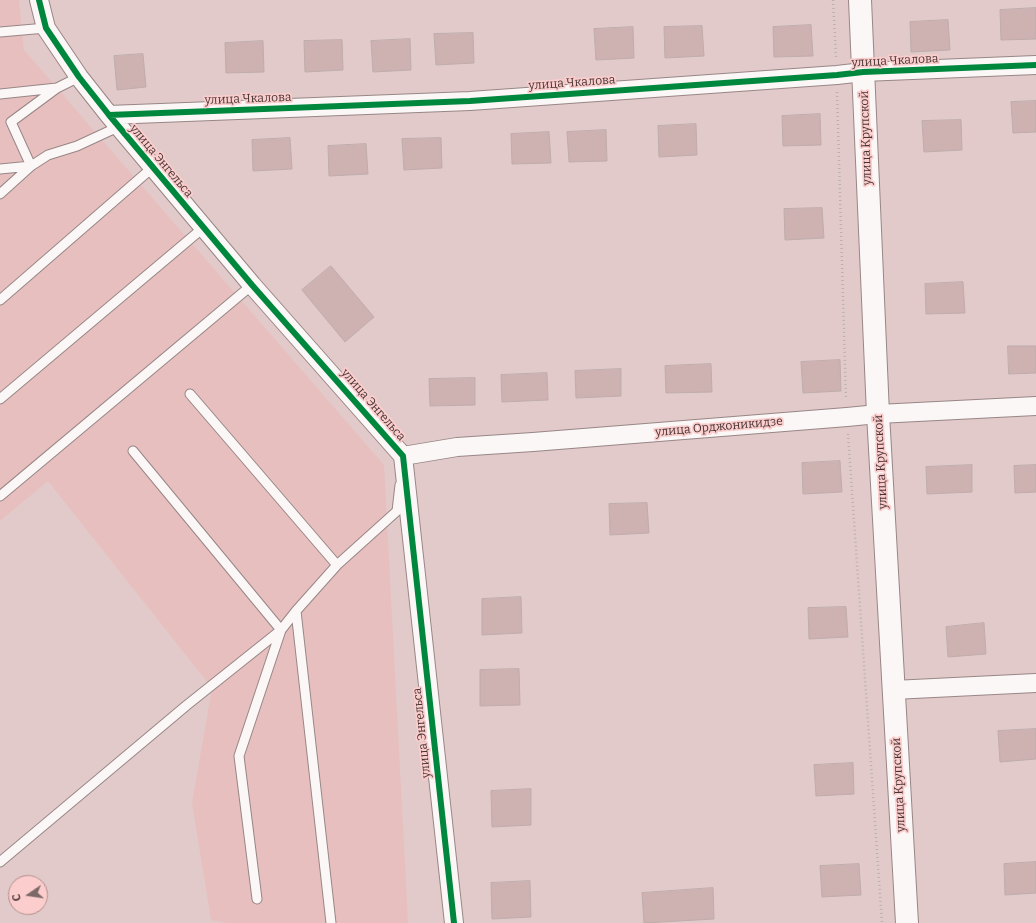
<!DOCTYPE html>
<html>
<head>
<meta charset="utf-8">
<style>
	body { margin:0 }
	#map { position:relative; width:1036px; height:923px; overflow:hidden; background:#e2caca; font-family:Bitter,serif }
	canvas { display:block }
	.north { position:absolute; left:8px; top:875px; width:40px; height:40px; box-sizing:border-box; background:#fbcdcc; border:1px solid #b3908f; border-radius:50%; rotate:257deg; font-size:11px; font-weight:700; line-height:16px; text-align:center; color:#463434 }
	.north::after { content:''; display:block; margin:auto; width:14px; height:18px; background:#7d6868; clip-path:polygon(50% 0,100% 100%,50% 72%,0 100%) }
</style>
</head>
<body>
<div id="map">
<canvas width="1036" height="923"></canvas>
<div class="north">С</div>
</div>
<script>
const g = document.querySelector('canvas').getContext('2d');
g.lineJoin = 'round';
function fill(path, color) {
  g.fillStyle = color;
  g.fill(path, 'evenodd');
}
function strokePath(path, color, width, dash) {
  g.strokeStyle = color;
  g.lineWidth = width;
  g.lineCap = dash ? 'butt' : 'round';
  g.setLineDash(dash || []);
  g.stroke(path);
}
function write(font, color, halo, rows, align = 'center') {
  g.font = font + ' Bitter,serif';
  g.lineWidth = 3.5;
  g.setLineDash([]);
  g.textBaseline = 'middle';
  g.strokeStyle = halo;
  g.fillStyle = color;
  for (const [text, x, y, turn = 0] of rows) {
    g.save();
    g.translate(x, y);
    g.rotate((+turn || 0) * Math.PI / 180);
    g.textAlign = isNaN(turn) ? turn : align;
    if (halo) g.strokeText(text, 0, 0);
    g.fillText(text, 0, 0);
    g.restore();
  }
}
const built = new Path2D(`
	M 0,0 L 19,0 L 24,50 L 384,465 L 408,923 L 229,923 L 211,920 L 192,803 L 212,688 L 48,481 L 0,521 Z`);
const building = new Path2D(`
	M 1036,8 L 1036,39 L 1001,40 L 1000,10 Z
	M 948,20 L 950,50 L 911,52 L 910,22 Z
	M 811,25 L 813,56 L 774,57 L 773,27 Z
	M 702,26 L 704,56 L 665,58 L 664,27 Z
	M 633,27 L 634,58 L 596,60 L 594,29 Z
	M 473,33 L 474,63 L 436,65 L 434,34 Z
	M 410,39 L 411,70 L 373,72 L 371,41 Z
	M 342,40 L 343,70 L 305,72 L 304,41 Z
	M 263,41 L 264,72 L 226,73 L 225,43 Z
	M 143,54 L 146,87 L 117,90 L 114,56 Z
	M 1036,101 L 1036,132 L 1013,133 L 1011,102 Z
	M 820,114 L 821,145 L 783,146 L 782,116 Z
	M 961,120 L 962,150 L 924,152 L 922,121 Z
	M 696,124 L 697,155 L 659,157 L 658,126 Z
	M 606,130 L 607,161 L 569,162 L 567,132 Z
	M 549,132 L 551,163 L 512,164 L 511,134 Z
	M 290,138 L 292,169 L 253,171 L 252,140 Z
	M 441,138 L 442,168 L 404,170 L 402,139 Z
	M 366,144 L 368,174 L 329,176 L 328,146 Z
	M 822,208 L 824,238 L 785,240 L 784,209 Z
	M 331,266 L 374,317 L 345,342 L 302,290 Z
	M 963,282 L 965,313 L 926,314 L 925,284 Z
	M 1008,346 L 1036,346 L 1036,373 L 1009,374 Z
	M 840,360 L 841,391 L 803,393 L 801,362 Z
	M 711,364 L 712,392 L 666,393 L 665,366 Z
	M 621,369 L 621,396 L 576,398 L 575,371 Z
	M 547,373 L 548,400 L 502,402 L 501,375 Z
	M 475,378 L 475,405 L 430,406 L 429,379 Z
	M 840,461 L 842,492 L 803,494 L 802,463 Z
	M 972,465 L 972,492 L 927,494 L 926,467 Z
	M 1036,465 L 1036,492 L 1015,493 L 1014,466 Z
	M 647,503 L 649,533 L 610,535 L 609,504 Z
	M 521,597 L 522,633 L 482,635 L 482,599 Z
	M 846,607 L 848,637 L 809,639 L 808,608 Z
	M 984,623 L 986,654 L 948,657 L 946,627 Z
	M 519,669 L 520,705 L 480,706 L 480,670 Z
	M 1036,729 L 1036,759 L 1000,762 L 998,731 Z
	M 853,763 L 854,794 L 816,796 L 814,765 Z
	M 531,789 L 531,825 L 492,827 L 491,791 Z
	M 1036,862 L 1036,893 L 1005,895 L 1004,864 Z
	M 859,864 L 861,895 L 822,897 L 820,866 Z
	M 530,881 L 531,917 L 492,919 L 491,883 Z
	M 713,888 L 714,919 L 644,923 L 642,893 Z`);
const path = new Path2D(`
	M 833,0 L 836,57
	M 837,92 L 846,399
	M 848,434 L 882,923`);
const lane = new Path2D(`
	M 0,32 L 46,28
	M 0,94 L 57,88 L 79,77
	M 0,169 L 31,166 L 11,122 L 57,88
	M 0,194 L 31,166 L 48,155 L 77,146 L 118,127
	M 0,300 L 152,168
	M 190,394 L 337,565
	M 0,399 L 203,228
	M 133,451 L 281,630 L 239,756 L 257,899
	M 0,496 L 252,285
	M 296,611 L 331,923
	M 0,862 L 187,705 L 281,630 L 296,611 L 337,565 L 397,511 L 400,485`);
const street = new Path2D(`
	M 39,0 L 46,28 L 79,77 L 109,115 L 252,285 L 403,456 L 454,923
	M 109,115 L 470,101 L 837,75 L 863,72 L 1036,65
	M 403,456 L 457,447 L 533,442 L 847,417 L 878,414 L 1036,406
	M 893,690 L 1036,683`);
const secondary = new Path2D(`
	M 860,0 L 878,414 L 907,923`);
const cycleway = new Path2D(`
	M 39,0 L 46,28 L 79,77 L 109,115 L 252,285 L 403,456 L 454,923
	M 109,115 L 470,101 L 837,75 L 863,72 L 1036,65`);
const streetNames = [
	["улица Чкалова",895,61,-3],
	["улица Чкалова",572,83,-4],
	["улица Чкалова",248,99,-2],
	["улица Крупской",866,138,-92],
	["улица Энгельса",161,161,50],
	["улица Энгельса",373,405,49],
	["улица Орджоникидзе",719,427,-5],
	["улица Крупской",881,462,-93],
	["улица Энгельса",422,733,-96],
	["улица Крупской",899,785,-93]
];
fill(built, '#e7bfbe');
fill(building, '#ceb1b1');
strokePath(building, '#bfacac', 1);
strokePath(lane, '#988686', 11);
strokePath(street, '#988686', 20);
strokePath(secondary, '#988686', 24);
strokePath(path, '#bab0b0', 2.5, [1, 3]);
strokePath(lane, '#fbf7f7', 9);
strokePath(street, '#fbf7f7', 18);
strokePath(secondary, '#fbf7f7', 22);
strokePath(cycleway, '#00873e', 6);
write('12px', '#463434', '#fbcdcc', streetNames);
</script>
</body>
</html>
